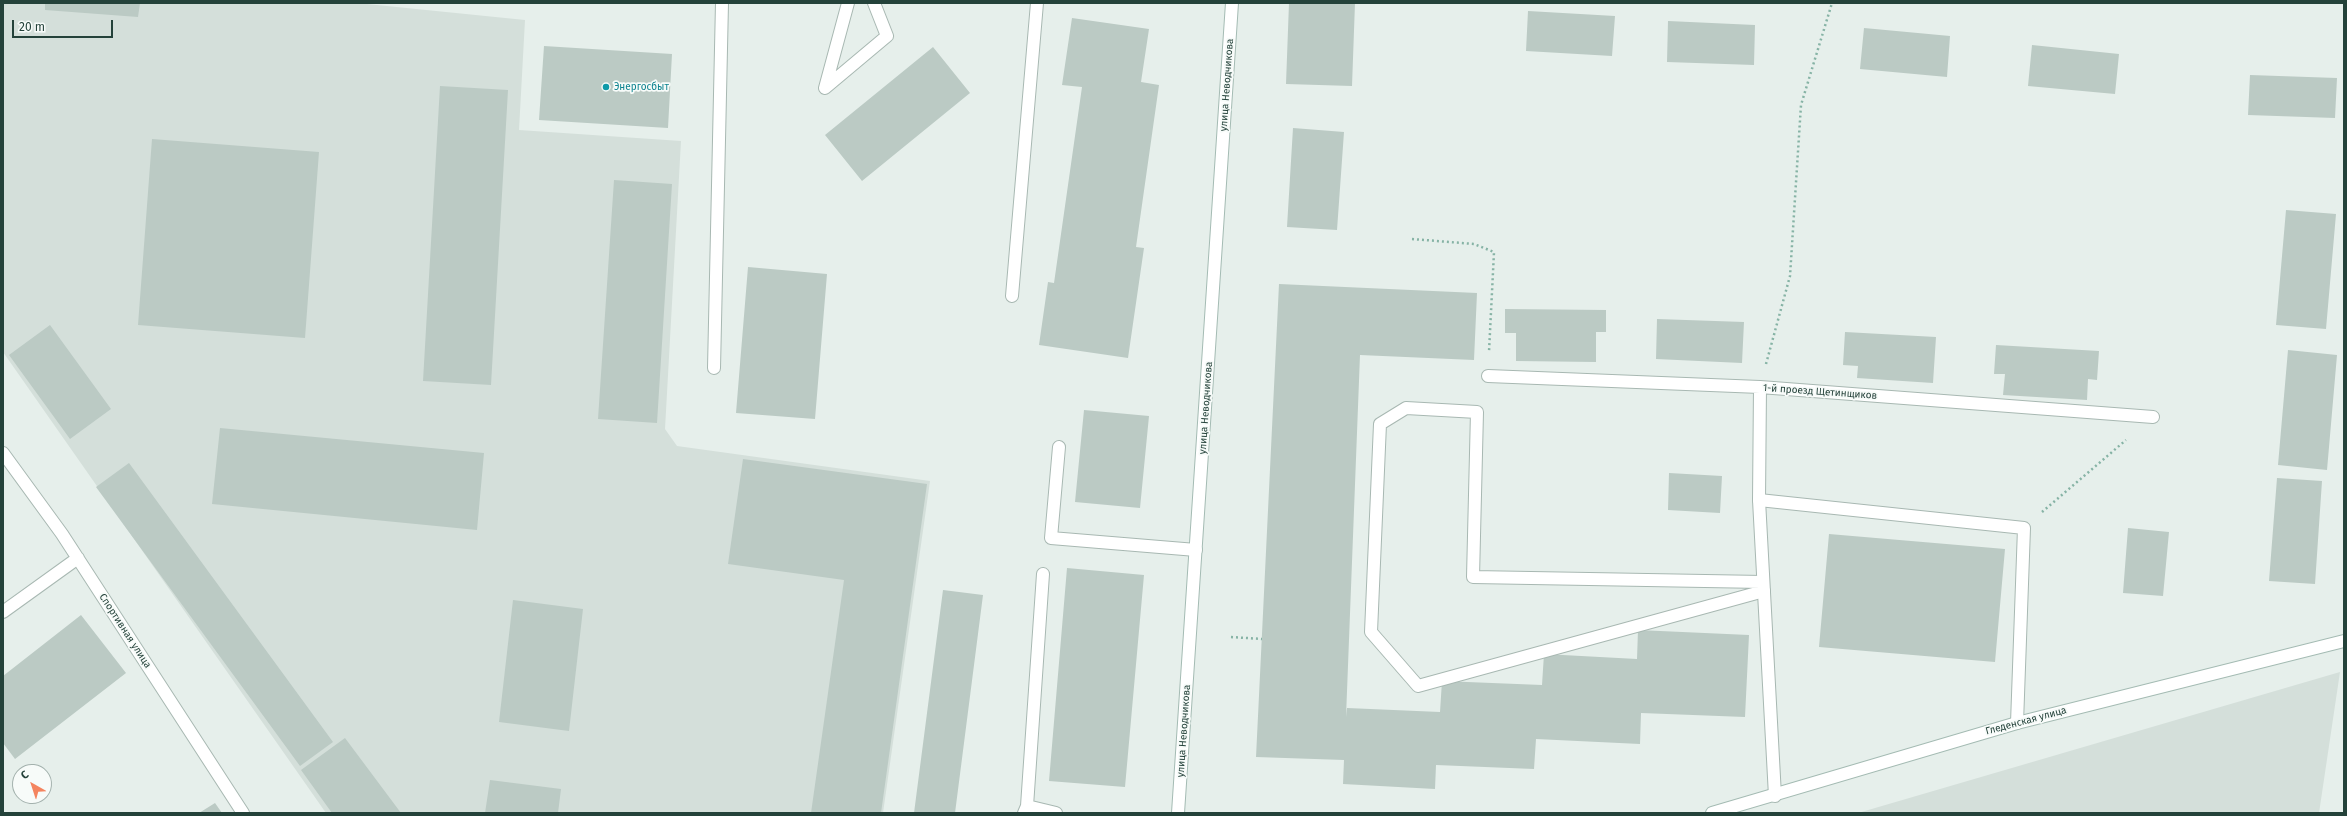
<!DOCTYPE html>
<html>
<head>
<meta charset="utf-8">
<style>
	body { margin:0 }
	#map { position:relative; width:2347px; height:816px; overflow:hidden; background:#e6efeb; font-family:"Fira Sans",sans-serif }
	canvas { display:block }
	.frame { position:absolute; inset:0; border:4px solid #24423a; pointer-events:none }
	.north { position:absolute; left:12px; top:764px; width:40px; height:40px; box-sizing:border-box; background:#f7fbf9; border:1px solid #a3b1ad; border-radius:50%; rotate:321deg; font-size:11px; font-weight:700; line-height:16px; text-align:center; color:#24423a }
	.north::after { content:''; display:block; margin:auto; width:14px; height:18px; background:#f4845f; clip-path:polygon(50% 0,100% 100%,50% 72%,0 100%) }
	.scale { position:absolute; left:12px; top:20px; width:101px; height:18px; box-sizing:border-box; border:2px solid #24423a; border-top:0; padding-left:5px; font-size:12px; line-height:14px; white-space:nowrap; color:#24423a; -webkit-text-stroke:3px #f7fbf9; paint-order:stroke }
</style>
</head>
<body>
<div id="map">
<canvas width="2347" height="816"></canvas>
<div class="frame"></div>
<div class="north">С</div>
<div class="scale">20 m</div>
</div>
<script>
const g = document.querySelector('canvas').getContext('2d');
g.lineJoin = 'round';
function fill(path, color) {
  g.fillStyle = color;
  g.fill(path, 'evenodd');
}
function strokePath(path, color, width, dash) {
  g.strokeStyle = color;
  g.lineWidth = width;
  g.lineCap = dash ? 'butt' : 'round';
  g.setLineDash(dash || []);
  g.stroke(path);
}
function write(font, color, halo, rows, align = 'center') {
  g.font = font + ' "Fira Sans",sans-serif';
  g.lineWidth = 3.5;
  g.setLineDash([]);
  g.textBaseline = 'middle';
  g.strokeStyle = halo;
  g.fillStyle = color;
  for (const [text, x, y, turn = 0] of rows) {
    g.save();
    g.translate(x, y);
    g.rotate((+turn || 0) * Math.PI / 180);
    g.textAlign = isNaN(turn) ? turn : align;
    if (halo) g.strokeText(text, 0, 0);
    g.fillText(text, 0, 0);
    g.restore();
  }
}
const built = new Path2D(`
	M 3,3 L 357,3 L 525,20 L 519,130 L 681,141 L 665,429 L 677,446 L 930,481 L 883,813 L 326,813 L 3,352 Z
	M 2340,672 L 2319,813 L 1858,813 Z`);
const building = new Path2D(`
	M 45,3 L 140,3 L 138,17 L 45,10 Z
	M 1289,3 L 1355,3 L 1352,86 L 1286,84 Z
	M 1528,11 L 1615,16 L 1612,56 L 1526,51 Z
	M 1072,18 L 1149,29 L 1141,82 L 1159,85 L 1136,247 L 1144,248 L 1128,358 L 1039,345 L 1048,282 L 1054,283 L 1082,87 L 1062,85 Z
	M 1668,21 L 1755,25 L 1754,65 L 1667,62 Z
	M 1864,28 L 1950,36 L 1947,77 L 1860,69 Z
	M 2032,45 L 2119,54 L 2115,94 L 2028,86 Z
	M 544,46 L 672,54 L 668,128 L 539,120 Z
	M 933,47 L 970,93 L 862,181 L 825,135 Z
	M 2250,75 L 2337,78 L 2335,118 L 2248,115 Z
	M 440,86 L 508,90 L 491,385 L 423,381 Z
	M 1293,128 L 1344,132 L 1337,230 L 1287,227 Z
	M 152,139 L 319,152 L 305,338 L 138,325 Z
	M 614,180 L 672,184 L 657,423 L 598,419 Z
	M 2286,210 L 2336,214 L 2326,329 L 2276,325 Z
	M 748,267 L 827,274 L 815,419 L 736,413 Z
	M 1279,284 L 1477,293 L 1474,360 L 1360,355 L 1346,717 L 1347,708 L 1440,712 L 1442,681 L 1542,685 L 1544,654 L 1637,659 L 1638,630 L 1749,635 L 1745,717 L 1641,713 L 1640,744 L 1536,739 L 1534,769 L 1436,765 L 1435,789 L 1343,784 L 1344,760 L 1256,757 Z
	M 1505,309 L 1606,310 L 1606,332 L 1596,332 L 1596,362 L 1516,361 L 1516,333 L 1505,333 Z
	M 1657,319 L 1744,322 L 1742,363 L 1656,359 Z
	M 50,325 L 111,409 L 70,439 L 9,355 Z
	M 1845,332 L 1936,337 L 1933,383 L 1857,378 L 1858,366 L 1843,365 Z
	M 1996,345 L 2099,351 L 2097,380 L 2088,379 L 2087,400 L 2003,395 L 2005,374 L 1994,374 Z
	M 2288,350 L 2337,355 L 2327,470 L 2278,465 Z
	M 1084,410 L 1149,416 L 1140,508 L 1075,502 Z
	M 220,428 L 484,453 L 477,530 L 212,504 Z
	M 743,459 L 927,484 L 881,813 L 811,813 L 844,580 L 728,564 Z
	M 129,463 L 333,742 L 300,766 L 96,487 Z
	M 1669,473 L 1722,476 L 1720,513 L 1668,510 Z
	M 2277,478 L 2322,481 L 2315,584 L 2269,581 Z
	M 2128,528 L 2169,532 L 2163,596 L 2123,593 Z
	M 1829,534 L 2005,549 L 1995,662 L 1819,647 Z
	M 1067,568 L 1144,575 L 1125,787 L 1049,781 Z
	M 943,590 L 983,595 L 955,813 L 914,813 Z
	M 513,600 L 583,609 L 569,731 L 499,722 Z
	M 81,615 L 126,673 L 15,759 L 3,743 L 3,676 Z
	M 345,738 L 401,813 L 332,813 L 301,770 Z
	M 490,780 L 561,789 L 558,813 L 485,813 Z
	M 215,803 L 222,813 L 199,813 Z`);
const path = new Path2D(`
	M 1412,239 L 1474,244 L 1494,252 L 1489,352
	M 1766,364 L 1790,276 L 1801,105 L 1832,3
	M 2042,512 L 2126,440
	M 1231,637 L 1262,639`);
const service = new Path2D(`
	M 848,3 L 825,88 L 887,36 L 874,3
	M 1012,296 L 1037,3
	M 714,368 L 722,3
	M 1059,447 L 1051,538 L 1196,550
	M 1759,500 L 2024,528 L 2017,723
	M 1763,582 L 1473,577 L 1477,412 L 1406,408 L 1380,424 L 1371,632 L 1418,686 L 1764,591
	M 1027,806 L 1056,813
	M 1024,813 L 1027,806 L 1043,574`);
const minor = new Path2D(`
	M 1488,376 L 1760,387 L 2153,417
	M 1760,387 L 1759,500 L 1775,796
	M 3,453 L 62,534 L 243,813
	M 3,612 L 78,558`);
const secondary = new Path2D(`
	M 1178,813 L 1232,3
	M 1712,813 L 2017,723 L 2344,641`);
const markers = [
	[606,87,4,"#0f9aa8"]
];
const streetNames = [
	["улица Неводчикова",1227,85,-86],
	["1-й проезд Щетинщиков",1820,392,4],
	["улица Неводчикова",1206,408,-86],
	["Спортивная улица",125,631,57],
	["Гледенская улица",2026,721,-15],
	["улица Неводчикова",1184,731,-86]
];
const cultureNames = [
	["Энергосбыт",614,87]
];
fill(built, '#d4dfda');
fill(building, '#bbcac4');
strokePath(service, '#a8b8b2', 14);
strokePath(minor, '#a8b8b2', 14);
strokePath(secondary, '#a4bbb3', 14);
strokePath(path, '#86b3a5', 2.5, [2, 3]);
strokePath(service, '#fff', 12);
strokePath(minor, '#fff', 12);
strokePath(secondary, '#fff', 12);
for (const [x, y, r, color] of markers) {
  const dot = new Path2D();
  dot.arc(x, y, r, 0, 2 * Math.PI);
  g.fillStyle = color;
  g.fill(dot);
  strokePath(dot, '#f7fbf9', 1.5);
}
write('10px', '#24423a', '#f7fbf9', streetNames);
write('10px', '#0d838f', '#f7fbf9', cultureNames, 'left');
</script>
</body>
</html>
